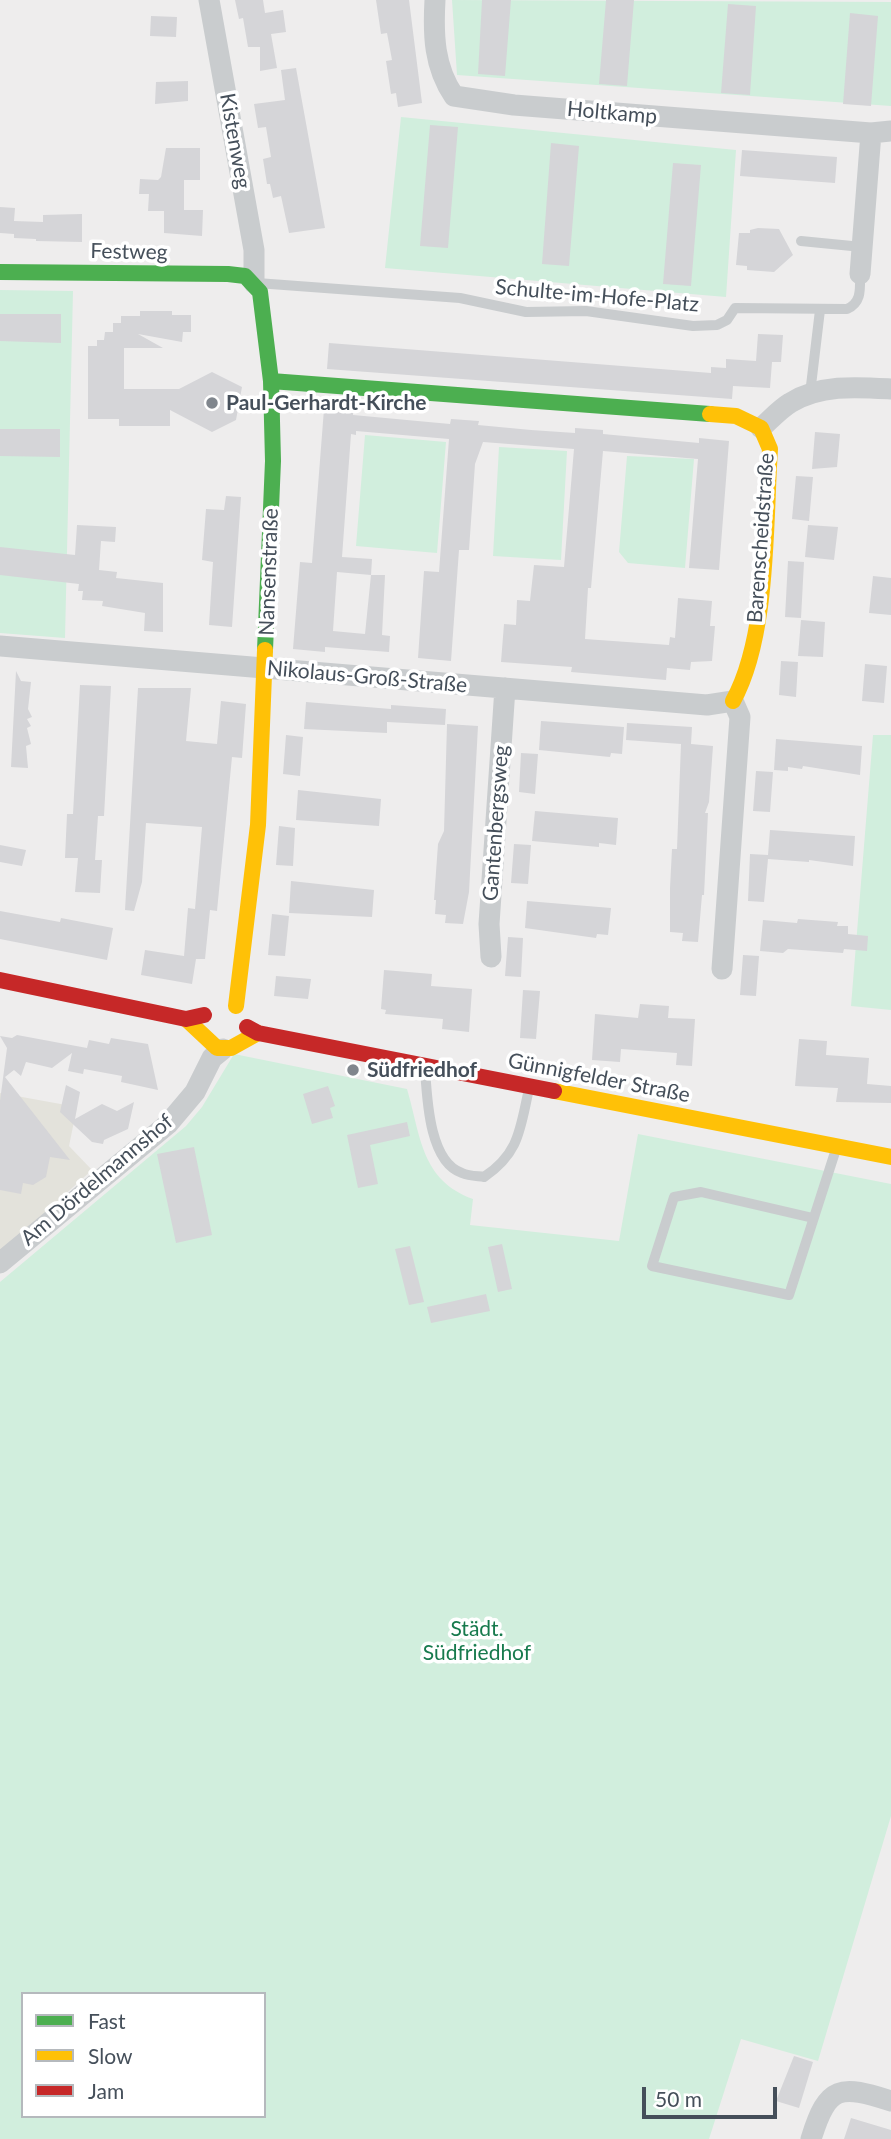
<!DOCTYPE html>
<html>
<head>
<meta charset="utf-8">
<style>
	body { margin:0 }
	#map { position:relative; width:891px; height:2139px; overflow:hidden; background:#eeeded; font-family:Lato,sans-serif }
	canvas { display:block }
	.legend { position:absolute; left:21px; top:1992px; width:245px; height:126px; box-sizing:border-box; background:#fff; border:2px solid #b5b9bd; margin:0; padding:9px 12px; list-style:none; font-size:21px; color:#454f5a }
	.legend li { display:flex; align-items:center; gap:14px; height:35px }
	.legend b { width:35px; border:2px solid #b5b9bd }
	.scale { position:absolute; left:642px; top:2087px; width:135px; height:32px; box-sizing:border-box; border:4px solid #454f5a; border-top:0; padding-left:9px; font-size:21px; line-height:24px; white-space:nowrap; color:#454f5a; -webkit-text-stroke:5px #fff; paint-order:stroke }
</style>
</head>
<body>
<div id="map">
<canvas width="891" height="2139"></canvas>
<ul class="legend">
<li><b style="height:9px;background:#4caf50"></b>Fast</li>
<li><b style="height:9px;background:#ffc107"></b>Slow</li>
<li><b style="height:9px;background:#c62828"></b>Jam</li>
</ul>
<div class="scale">50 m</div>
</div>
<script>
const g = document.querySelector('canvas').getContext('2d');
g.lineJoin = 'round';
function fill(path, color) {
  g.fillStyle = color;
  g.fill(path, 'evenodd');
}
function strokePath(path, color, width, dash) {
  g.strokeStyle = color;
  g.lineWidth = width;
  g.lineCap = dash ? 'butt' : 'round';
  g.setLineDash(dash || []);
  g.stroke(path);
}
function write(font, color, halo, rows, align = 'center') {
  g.font = font + ' Lato,sans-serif';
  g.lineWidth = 7;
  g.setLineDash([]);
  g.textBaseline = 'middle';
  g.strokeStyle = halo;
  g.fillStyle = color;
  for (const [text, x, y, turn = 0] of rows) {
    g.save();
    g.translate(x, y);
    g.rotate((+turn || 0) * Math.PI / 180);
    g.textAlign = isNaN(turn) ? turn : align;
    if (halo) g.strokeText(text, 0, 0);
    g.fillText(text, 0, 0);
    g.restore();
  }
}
const commercial = new Path2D(`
	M 0,1093 L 77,1107 L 69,1146 L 92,1170 L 0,1253 Z`);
const green = new Path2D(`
	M 452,0 L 891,2 L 891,106 L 457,75 Z
	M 401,117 L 736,150 L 726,297 L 385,268 Z
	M 0,290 L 73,291 L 65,638 L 0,633 Z
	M 365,435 L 446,442 L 437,553 L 356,546 Z
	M 499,447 L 567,451 L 561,560 L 493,556 Z
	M 627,456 L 694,459 L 685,568 L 628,563 L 619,552 Z
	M 873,735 L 891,735 L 891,1010 L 851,1006 Z
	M 234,1054 L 407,1089 C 421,1137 421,1180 473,1199 L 470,1225 L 619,1241 L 638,1134 L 891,1184 L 891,1816 L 818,2061 L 741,2039 L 709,2139 L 0,2139 L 0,1282 L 186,1126 L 202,1107 ZM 23,1994 L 264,1994 L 264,2116 L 23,2116 Z`);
const building = new Path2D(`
	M 235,0 L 263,0 L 265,13 L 283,10 L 286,32 L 271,34 L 277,68 L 260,71 L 260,47 L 248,47 L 243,18 L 239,19 Z
	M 376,0 L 409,0 L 422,103 L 398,107 L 396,93 L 391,94 L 386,61 L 392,60 L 387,33 L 381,34 Z
	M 482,0 L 511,0 L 505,76 L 478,74 Z
	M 606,0 L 634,0 L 627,86 L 599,84 Z
	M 728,4 L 756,6 L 750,95 L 721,93 Z
	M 850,13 L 878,16 L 871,106 L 843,104 Z
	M 151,16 L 177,17 L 176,37 L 150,36 Z
	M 296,68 L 325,228 L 289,233 L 281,196 L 273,198 L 270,184 L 267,184 L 263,159 L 271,157 L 266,127 L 258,128 L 254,104 L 285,100 L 281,70 Z
	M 188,81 L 188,101 L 155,104 L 156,82 Z
	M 430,125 L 458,127 L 448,248 L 420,246 Z
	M 551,143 L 579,146 L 569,266 L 542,264 Z
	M 166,148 L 200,148 L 200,180 L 184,180 L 184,210 L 203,210 L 202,236 L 164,233 L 164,211 L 148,211 L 149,194 L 139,194 L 140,179 L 158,180 L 161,177 Z
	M 742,150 L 837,157 L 835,183 L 740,176 Z
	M 673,163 L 701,165 L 691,286 L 663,284 Z
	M 0,207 L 15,208 L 14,221 L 43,222 L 43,215 L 82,214 L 82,242 L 36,241 L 36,239 L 14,238 L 14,234 L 0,233 Z
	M 758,228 L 779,229 L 793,255 L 774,272 L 747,270 L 747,266 L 736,265 L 739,233 L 750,233 L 750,230 Z
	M 140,311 L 172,311 L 172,315 L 191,315 L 191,332 L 183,332 L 182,342 L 138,334 L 163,348 L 124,348 L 124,389 L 179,389 L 212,372 L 242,387 L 236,420 L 212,432 L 170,410 L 170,426 L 119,426 L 119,419 L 88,419 L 88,346 L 97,346 L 97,340 L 104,340 L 105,332 L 113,332 L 113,323 L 121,323 L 121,316 L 140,316 Z
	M 0,314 L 61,314 L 61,343 L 0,341 Z
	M 758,334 L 783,335 L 781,362 L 772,362 L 770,388 L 733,386 L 732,399 L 327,369 L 329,343 L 711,373 L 711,367 L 726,368 L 726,359 L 756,361 Z
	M 324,409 L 353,411 L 353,415 L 450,424 L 451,419 L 479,421 L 478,425 L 531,430 L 575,433 L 575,428 L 603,430 L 603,434 L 699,443 L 699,438 L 729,441 L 719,570 L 689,568 L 698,459 L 603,451 L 591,588 L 588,588 L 585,639 L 669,645 L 670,637 L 675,638 L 678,598 L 712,601 L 710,626 L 715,626 L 712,661 L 691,662 L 690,670 L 667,668 L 666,680 L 571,672 L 572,667 L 501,662 L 504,624 L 516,625 L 517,600 L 530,601 L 534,565 L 564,567 L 574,449 L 483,442 L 475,464 L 469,550 L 459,550 L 451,661 L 418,658 L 424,571 L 439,572 L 449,439 L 356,431 L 356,435 L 351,434 L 342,557 L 372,559 L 371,575 L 337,572 L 333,631 L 365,634 L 371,575 L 385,575 L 382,635 L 390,636 L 389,652 L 325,647 L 325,652 L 293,649 L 300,562 L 312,563 Z
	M 0,429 L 60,429 L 60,457 L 0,456 Z
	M 815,432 L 840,434 L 837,467 L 812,469 Z
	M 796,476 L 813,477 L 809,521 L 792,519 Z
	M 226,496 L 241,497 L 232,627 L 209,625 L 213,562 L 202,560 L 206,509 L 224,510 Z
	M 77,525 L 116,527 L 115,542 L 101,541 L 99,570 L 117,572 L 116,578 L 163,583 L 163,632 L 144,631 L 145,613 L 102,606 L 103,601 L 82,600 L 83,591 L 78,591 L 79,584 L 0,575 L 0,547 L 75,555 Z
	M 808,525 L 838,527 L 834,560 L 805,557 Z
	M 788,561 L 804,562 L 801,618 L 785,617 Z
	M 873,576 L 891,578 L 891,615 L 869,613 Z
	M 801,620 L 825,622 L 823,657 L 798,656 Z
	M 781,661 L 798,662 L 796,697 L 779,695 Z
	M 865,664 L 887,666 L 884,703 L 862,701 Z
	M 16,671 L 21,681 L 31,682 L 28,709 L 32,717 L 27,719 L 31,726 L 27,728 L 31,744 L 26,746 L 28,768 L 11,767 Z
	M 80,685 L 111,686 L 104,816 L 98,816 L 95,860 L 102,860 L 100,893 L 75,892 L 78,858 L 65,858 L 67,814 L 73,814 Z
	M 138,688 L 191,688 L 186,741 L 217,744 L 221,701 L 246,704 L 242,758 L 232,757 L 217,911 L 210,910 L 205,959 L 196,959 L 192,984 L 141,975 L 145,950 L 184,956 L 188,908 L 195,909 L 202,827 L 146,823 L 142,882 L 134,911 L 125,910 Z
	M 306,702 L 391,709 L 391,705 L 446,709 L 445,725 L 387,722 L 387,733 L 304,729 Z
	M 541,721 L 624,727 L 622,754 L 611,753 L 610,757 L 539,750 Z
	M 627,723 L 692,727 L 691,744 L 713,746 L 709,802 L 705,813 L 708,813 L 704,895 L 702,895 L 698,942 L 682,941 L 683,933 L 670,932 L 670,888 L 672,849 L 677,849 L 681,744 L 626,740 Z
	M 447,724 L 478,726 L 469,892 L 463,924 L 445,923 L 446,915 L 435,914 L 436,900 L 434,900 L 438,844 L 444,831 Z
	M 286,735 L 303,737 L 300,776 L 283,774 Z
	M 776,739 L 862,746 L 860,775 L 803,766 L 802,769 L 788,767 L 788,771 L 774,770 Z
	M 521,753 L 538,754 L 535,794 L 519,792 Z
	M 756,771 L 773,772 L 770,812 L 753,811 Z
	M 298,790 L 381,799 L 379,826 L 296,820 Z
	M 535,811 L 618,818 L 616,845 L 599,843 L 599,847 L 532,841 Z
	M 279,826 L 295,828 L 293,866 L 276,865 Z
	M 770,830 L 855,836 L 853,866 L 809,860 L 809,862 L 768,859 L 764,902 L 748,901 L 750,854 L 768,855 Z
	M 514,844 L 531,845 L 528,884 L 511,883 Z
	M 0,845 L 26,850 L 22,866 L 0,862 Z
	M 291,881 L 374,890 L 372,917 L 289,913 Z
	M 527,901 L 611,908 L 608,935 L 597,934 L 596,938 L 525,928 Z
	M 0,911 L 60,922 L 61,918 L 113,928 L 107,960 L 0,939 Z
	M 272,914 L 289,916 L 285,956 L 268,955 Z
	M 798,919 L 838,922 L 837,926 L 848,926 L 848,934 L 868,936 L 867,951 L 844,949 L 843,953 L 788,949 L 783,953 L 760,951 L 763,920 L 797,923 Z
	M 508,937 L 523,938 L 521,977 L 505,976 Z
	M 743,955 L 759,956 L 756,996 L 740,995 Z
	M 384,970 L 432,974 L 431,986 L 472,989 L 469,1032 L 442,1029 L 443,1019 L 385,1014 L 386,1010 L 381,1009 Z
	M 276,976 L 311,979 L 308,999 L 274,996 Z
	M 523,990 L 540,991 L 536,1039 L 520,1038 Z
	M 640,1004 L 669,1006 L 668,1018 L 695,1019 L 692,1066 L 676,1065 L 677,1053 L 621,1049 L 620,1062 L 592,1060 L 595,1014 L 638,1018 Z
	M 17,1035 L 87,1048 L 89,1040 L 109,1044 L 111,1038 L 148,1044 L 158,1090 L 121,1082 L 122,1076 L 84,1069 L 83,1074 L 68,1071 L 72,1053 L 52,1068 L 26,1062 L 21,1076 L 14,1070 L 5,1077 L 70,1160 L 50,1157 L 46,1177 L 33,1185 L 23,1183 L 21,1194 L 0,1190 L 0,1101 L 7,1048 L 0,1036 L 12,1038 Z
	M 799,1039 L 827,1041 L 826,1055 L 869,1058 L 867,1084 L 891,1086 L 891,1103 L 836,1102 L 838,1088 L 795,1086 Z
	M 66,1085 L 80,1092 L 75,1119 L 102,1104 L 117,1111 L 134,1102 L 128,1129 L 104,1140 L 103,1144 L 92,1142 L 60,1112 Z
	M 328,1086 L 335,1106 L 330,1108 L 333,1118 L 312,1124 L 303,1094 Z
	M 407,1122 L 410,1136 L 370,1145 L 378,1184 L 358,1188 L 347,1135 Z
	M 194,1147 L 212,1235 L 176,1243 L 157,1154 Z
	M 502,1244 L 512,1289 L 498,1292 L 488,1247 Z
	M 410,1246 L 424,1302 L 409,1305 L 395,1249 Z
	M 486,1294 L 490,1311 L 431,1323 L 427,1307 Z
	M 794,2056 L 813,2062 L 799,2108 L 776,2101 Z
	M 851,2118 L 891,2130 L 891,2139 L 844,2139 Z`);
const lane = new Path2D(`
	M 801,241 L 862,247
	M 257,283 L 460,298 L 526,312 L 586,311 L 693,326 L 717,325 L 727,320 L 735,308 L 847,309 C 862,302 860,289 860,274
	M 810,394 L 820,310
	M 425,1068 C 427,1098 429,1162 462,1173 C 469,1176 477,1176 484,1177 C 520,1153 520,1128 529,1089
	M 813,1218 L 701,1192 L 674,1197 L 652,1266 L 789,1295 L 837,1146`);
const street = new Path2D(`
	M 209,0 L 254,250 L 254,283
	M 435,0 C 433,35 434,67 454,96 L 514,105 L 871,133
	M 860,274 L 871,133 L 891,131
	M 761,428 C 770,420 780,409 790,403 C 820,384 858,387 891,389
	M 0,646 L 707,705 L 733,701 L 740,717 L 722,969
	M 491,957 L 489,924 L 505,688
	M 0,1263 L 168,1124 L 195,1092 L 212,1058 L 223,1049
	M 811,2139 C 828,2084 840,2085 891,2101`);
const fast = new Path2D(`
	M 0,272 L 228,274 L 245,276 L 260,292 L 271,381 L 273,461 L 265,650
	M 271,381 L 710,414`);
const slow = new Path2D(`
	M 710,414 L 736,416 L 761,428 L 770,449 C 765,523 769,636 733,701
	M 236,1006 L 258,825 L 265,650
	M 186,1019 L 217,1048 L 231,1048 L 258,1033
	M 554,1091 L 891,1157`);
const jam = new Path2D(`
	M 0,980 L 186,1019 L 204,1015
	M 247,1027 L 258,1033 L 554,1091`);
const markers = [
	[212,403,7,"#80868d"],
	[353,1070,7,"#80868d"]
];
const streetNames = [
	["Holtkamp",612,113,5],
	["Kistenweg",235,141,80],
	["Festweg",129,252,1],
	["Schulte-im-Hofe-Platz",597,296,5],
	["Barenscheidstraße",761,538,-86],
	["Nansenstraße",269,572,-88],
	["Nikolaus-Groß-Straße",367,677,5],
	["Gantenbergsweg",496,823,-86],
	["Günnigfelder Straße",599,1078,11],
	["Am Dördelmannshof",97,1180,-40]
];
const poiNames = [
	["Paul-Gerhardt-Kirche",226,403],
	["Südfriedhof",367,1070]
];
const parkNames = [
	["Städt.",477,1629],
	["Südfriedhof",477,1653]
];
fill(commercial, '#e3e2db');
fill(green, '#d1eedd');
fill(building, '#d5d5d8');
strokePath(lane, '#c9ccce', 10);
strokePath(street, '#c9ccce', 21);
strokePath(fast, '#4caf50', 16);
strokePath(slow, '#ffc107', 16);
strokePath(jam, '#c62828', 16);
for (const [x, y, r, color] of markers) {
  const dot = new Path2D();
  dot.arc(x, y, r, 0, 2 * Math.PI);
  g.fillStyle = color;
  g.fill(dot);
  strokePath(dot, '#fff', 2.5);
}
write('21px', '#454f5a', '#fff', streetNames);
write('bold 21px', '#454f5a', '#fff', poiNames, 'left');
write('21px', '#177a4d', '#fff', parkNames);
</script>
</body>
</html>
